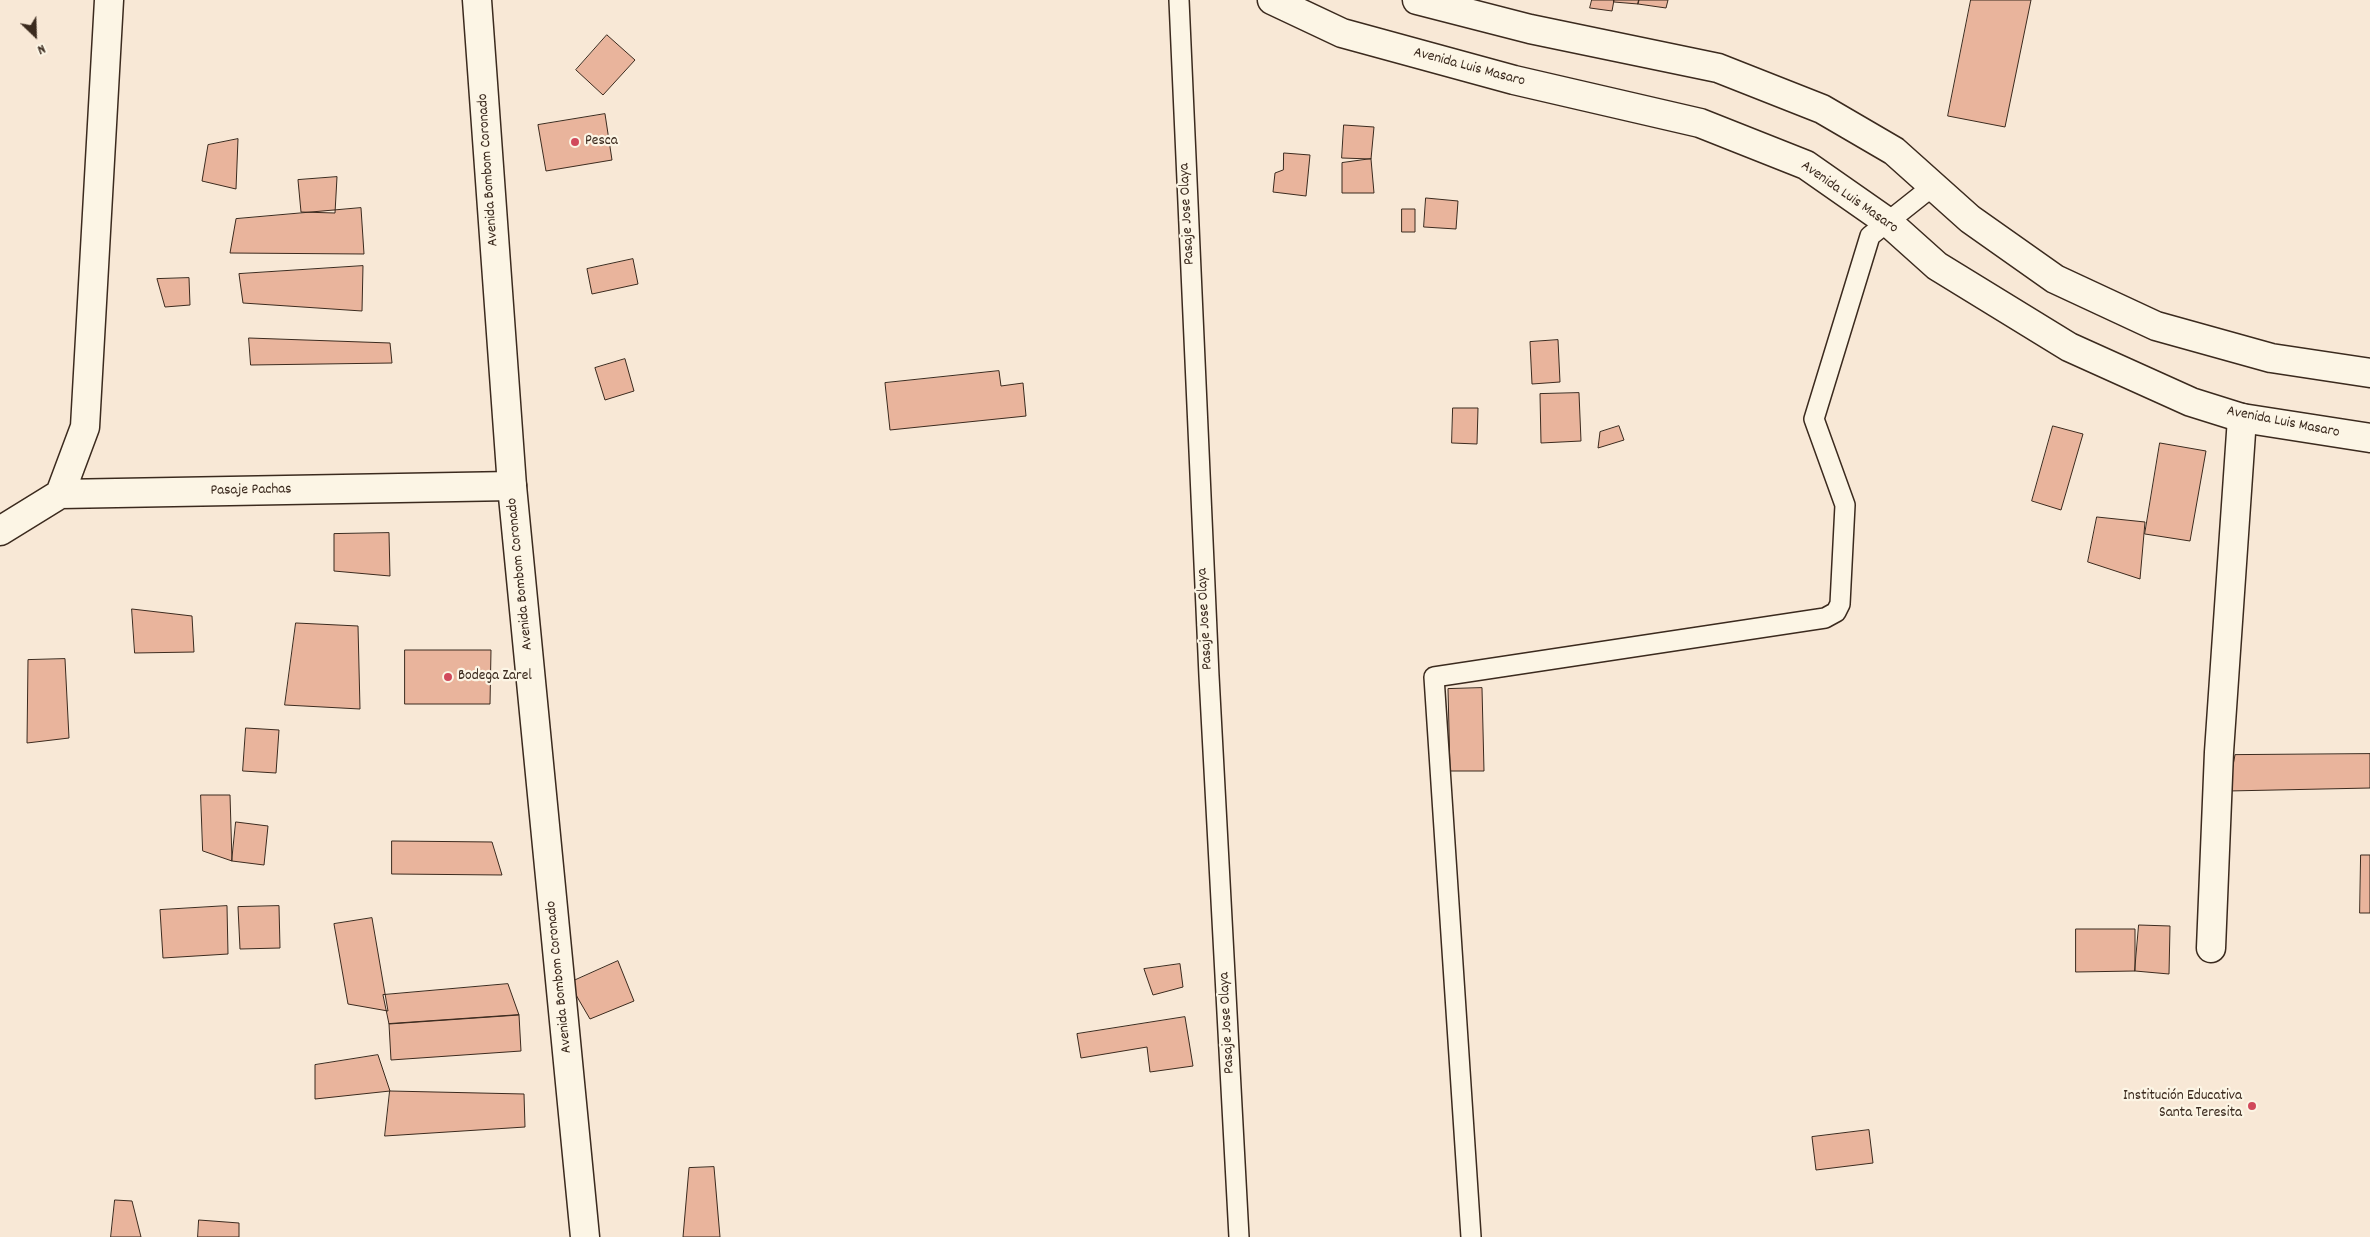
<!DOCTYPE html>
<html>
<head>
<meta charset="utf-8">
<style>
	body { margin:0 }
	#map { position:relative; width:2370px; height:1237px; overflow:hidden; background:#f8e8d6; font-family:Dekko,sans-serif }
	canvas { display:block }
	.north { position:absolute; left:10px; top:10px; width:50px; height:50px; -webkit-text-stroke:4px #fcf5e5; paint-order:stroke; rotate:156deg; font-size:14px; font-weight:700; line-height:20px; text-align:center; color:#3b2a1e }
	.north::after { content:''; display:block; margin:auto; width:18px; height:22px; background:#3b2a1e; clip-path:polygon(50% 0,100% 100%,50% 72%,0 100%) }
</style>
</head>
<body>
<div id="map">
<canvas width="2370" height="1237"></canvas>
<div class="north">N</div>
</div>
<script>
const g = document.querySelector('canvas').getContext('2d');
g.lineJoin = 'round';
function fill(path, color) {
  g.fillStyle = color;
  g.fill(path, 'evenodd');
}
function strokePath(path, color, width, dash) {
  g.strokeStyle = color;
  g.lineWidth = width;
  g.lineCap = dash ? 'butt' : 'round';
  g.setLineDash(dash || []);
  g.stroke(path);
}
function write(font, color, halo, rows, align = 'center') {
  g.font = font + ' Dekko,sans-serif';
  g.lineWidth = 4.5;
  g.setLineDash([]);
  g.textBaseline = 'middle';
  g.strokeStyle = halo;
  g.fillStyle = color;
  for (const [text, x, y, turn = 0] of rows) {
    g.save();
    g.translate(x, y);
    g.rotate((+turn || 0) * Math.PI / 180);
    g.textAlign = isNaN(turn) ? turn : align;
    if (halo) g.strokeText(text, 0, 0);
    g.fillText(text, 0, 0);
    g.restore();
  }
}
const building = new Path2D(`
	M 1592,0 L 1614,0 L 1612,11 L 1590,8 Z
	M 1614,0 L 1639,0 L 1638,4 L 1614,2 Z
	M 1639,0 L 1668,0 L 1666,8 L 1638,4 Z
	M 1971,0 L 2031,0 L 2005,127 L 1948,116 Z
	M 607,35 L 635,60 L 603,95 L 576,70 Z
	M 605,114 L 612,160 L 546,171 L 538,125 Z
	M 1344,125 L 1374,127 L 1371,159 L 1342,158 Z
	M 238,139 L 236,189 L 202,181 L 208,145 Z
	M 1284,153 L 1310,155 L 1306,196 L 1273,192 L 1275,173 L 1283,170 Z
	M 1371,159 L 1374,193 L 1342,193 L 1342,163 Z
	M 337,177 L 335,213 L 301,212 L 298,180 Z
	M 1426,198 L 1458,201 L 1456,229 L 1424,227 Z
	M 361,208 L 364,254 L 230,253 L 236,219 Z
	M 1402,209 L 1415,209 L 1415,232 L 1402,232 Z
	M 633,259 L 638,284 L 592,294 L 587,269 Z
	M 363,266 L 362,311 L 243,303 L 239,274 Z
	M 189,278 L 190,305 L 165,307 L 157,279 Z
	M 249,338 L 390,343 L 392,363 L 251,365 Z
	M 1558,340 L 1560,382 L 1532,384 L 1530,342 Z
	M 625,359 L 634,391 L 605,400 L 595,368 Z
	M 999,371 L 1001,386 L 1023,383 L 1026,416 L 890,430 L 885,383 Z
	M 1579,393 L 1581,441 L 1541,443 L 1540,394 Z
	M 1453,408 L 1478,408 L 1477,444 L 1452,443 Z
	M 1619,426 L 1624,440 L 1598,448 L 1600,432 Z
	M 2053,426 L 2083,434 L 2061,510 L 2032,501 Z
	M 2160,443 L 2206,451 L 2190,541 L 2145,534 Z
	M 2097,517 L 2145,522 L 2140,579 L 2088,562 Z
	M 389,533 L 390,576 L 334,571 L 334,534 Z
	M 132,609 L 192,616 L 194,652 L 135,653 Z
	M 296,623 L 358,626 L 360,709 L 285,705 Z
	M 405,650 L 491,650 L 490,704 L 405,704 Z
	M 65,659 L 69,738 L 27,743 L 28,660 Z
	M 1482,688 L 1484,771 L 1450,771 L 1448,689 Z
	M 246,728 L 279,730 L 276,773 L 243,771 Z
	M 2370,754 L 2370,788 L 2228,791 L 2235,755 Z
	M 201,795 L 230,795 L 232,861 L 203,851 Z
	M 236,822 L 268,826 L 264,865 L 232,861 Z
	M 392,841 L 492,842 L 502,875 L 392,874 Z
	M 2361,855 L 2370,855 L 2370,913 L 2360,913 Z
	M 227,906 L 228,954 L 163,958 L 160,910 Z
	M 279,906 L 280,948 L 240,949 L 238,907 Z
	M 372,918 L 388,1011 L 348,1004 L 334,924 Z
	M 2139,925 L 2170,926 L 2169,974 L 2135,971 Z
	M 2076,929 L 2135,929 L 2135,971 L 2076,972 Z
	M 618,961 L 634,1001 L 590,1019 L 569,983 Z
	M 1180,964 L 1183,987 L 1153,995 L 1144,969 Z
	M 508,984 L 519,1015 L 389,1024 L 383,995 Z
	M 519,1015 L 521,1051 L 391,1060 L 389,1024 Z
	M 1185,1017 L 1193,1066 L 1150,1072 L 1147,1047 L 1081,1058 L 1077,1034 Z
	M 378,1055 L 390,1091 L 315,1099 L 315,1065 Z
	M 390,1091 L 524,1094 L 525,1127 L 385,1136 Z
	M 1869,1130 L 1873,1163 L 1816,1170 L 1812,1137 Z
	M 714,1167 L 720,1237 L 683,1237 L 689,1168 Z
	M 115,1200 L 132,1201 L 141,1237 L 111,1237 Z
	M 199,1220 L 239,1223 L 239,1237 L 198,1237 Z`);
const service = new Path2D(`
	M 1179,0 L 1209,676 L 1239,1237
	M 1471,1237 L 1434,677 L 1825,618 L 1836,612 L 1840,604 L 1845,505 L 1814,419 L 1870,236 L 1933,186`);
const minor = new Path2D(`
	M 60,494 L 85,427 L 109,0
	M 0,531 L 60,494 L 512,486
	M 2211,948 L 2219,752 L 2242,418`);
const tertiary = new Path2D(`
	M 477,0 L 512,486 L 585,1237`);
const secondary = new Path2D(`
	M 1272,0 L 1342,33 L 1514,80 L 1700,123 L 1806,165 L 1889,223 L 1937,266 L 2069,347 L 2191,402 L 2242,418 L 2370,438
	M 1417,0 L 1530,29 L 1718,68 L 1822,109 L 1894,151 L 1970,219 L 2055,279 L 2156,326 L 2271,358 L 2370,373`);
const markers = [
	[575,142,5,"#d1495b"],
	[448,677,5,"#d1495b"],
	[2252,1106,5,"#d1495b"]
];
const streetNames = [
	["Avenida Luis Masaro",1469,68,15],
	["Avenida Bombom Coronado",489,170,-94],
	["Avenida Luis Masaro",1849,198,35],
	["Pasaje Jose Olaya",1188,214,-93],
	["Avenida Luis Masaro",2283,423,11],
	["Pasaje Pachas",251,491,-1],
	["Avenida Bombom Coronado",521,574,-96],
	["Pasaje Jose Olaya",1206,619,-93],
	["Avenida Bombom Coronado",560,977,-96],
	["Pasaje Jose Olaya",1228,1023,-93]
];
const poiNames = [
	["Pesca",585,142],
	["Bodega Zarel",458,677],
	["Institución Educativa",2242,1097,"right"],
	["Santa Teresita",2242,1114,"right"]
];
fill(building, '#e9b49c');
strokePath(building, '#3b2a1e', 1);
strokePath(service, '#3b2a1e', 22);
strokePath(minor, '#3b2a1e', 31);
strokePath(tertiary, '#3b2a1e', 31);
strokePath(secondary, '#3b2a1e', 31);
strokePath(service, '#fcf5e5', 19);
strokePath(minor, '#fcf5e5', 28);
strokePath(tertiary, '#fcf5e5', 28);
strokePath(secondary, '#fcf5e5', 28);
for (const [x, y, r, color] of markers) {
  const dot = new Path2D();
  dot.arc(x, y, r, 0, 2 * Math.PI);
  g.fillStyle = color;
  g.fill(dot);
  strokePath(dot, '#fcf5e5', 2);
}
write('15px', '#3b2a1e', '#fcf5e5', streetNames);
write('15px', '#3b2a1e', '#fcf5e5', poiNames, 'left');
</script>
</body>
</html>
